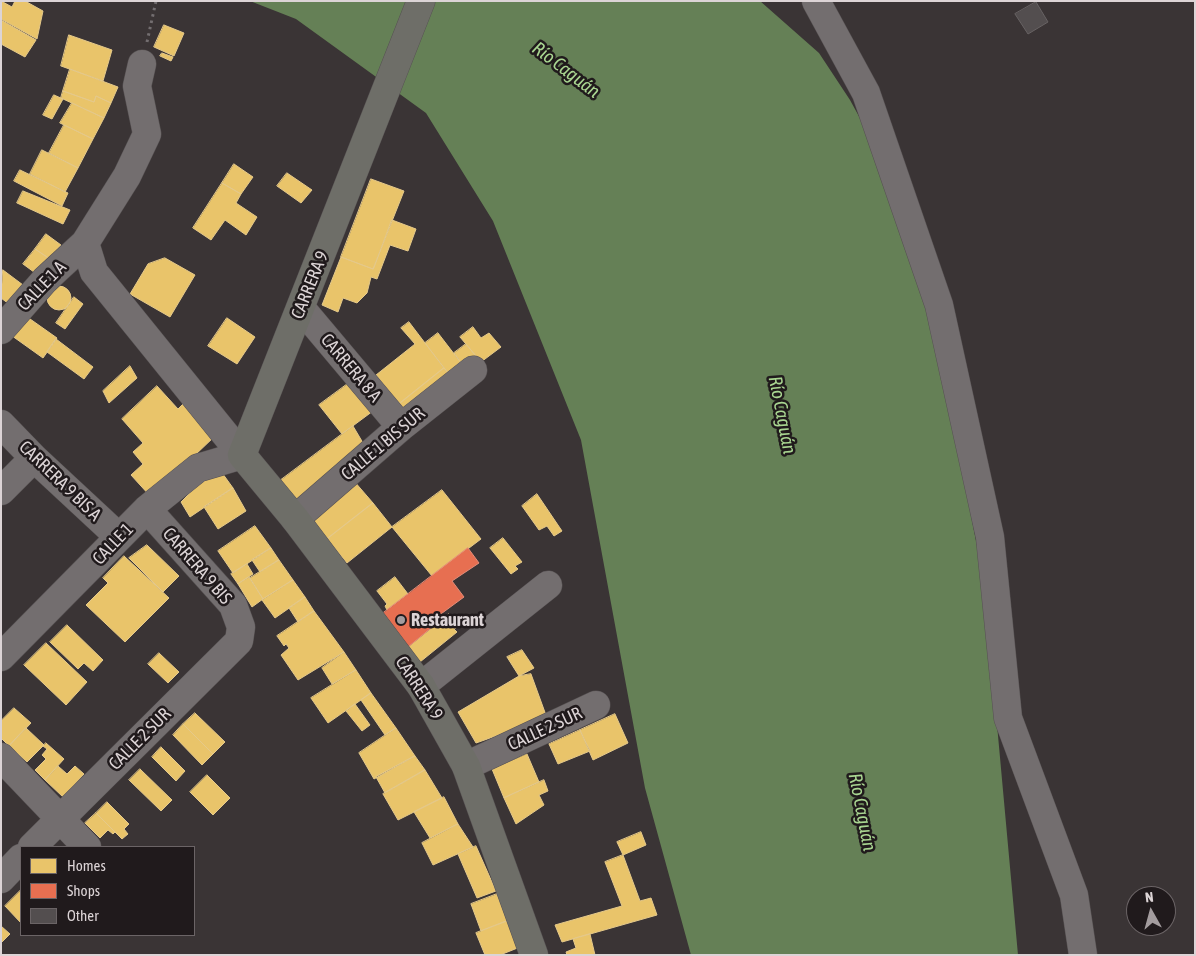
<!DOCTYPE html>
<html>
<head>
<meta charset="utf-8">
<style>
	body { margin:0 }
	#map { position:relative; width:1196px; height:956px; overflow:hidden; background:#3a3435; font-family:"Asap Condensed",sans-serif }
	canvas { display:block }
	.frame { position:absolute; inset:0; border:2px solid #dcd4d6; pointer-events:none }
	.legend { position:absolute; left:20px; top:846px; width:175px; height:90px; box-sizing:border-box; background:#201a1c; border:1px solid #6b6466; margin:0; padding:6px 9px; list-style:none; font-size:15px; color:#dcd4d6 }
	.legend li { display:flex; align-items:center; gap:10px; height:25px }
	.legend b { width:25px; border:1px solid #6b6466 }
	.north { position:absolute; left:1126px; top:886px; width:50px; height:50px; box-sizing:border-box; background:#201a1c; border:1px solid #6b6466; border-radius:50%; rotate:353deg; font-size:14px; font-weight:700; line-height:20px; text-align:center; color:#dcd4d6 }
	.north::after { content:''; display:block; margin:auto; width:18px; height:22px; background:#a39c9e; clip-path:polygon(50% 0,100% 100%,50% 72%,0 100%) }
</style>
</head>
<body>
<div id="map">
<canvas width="1196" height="956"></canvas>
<div class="frame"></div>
<ul class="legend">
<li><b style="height:14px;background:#e9c46a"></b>Homes</li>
<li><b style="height:14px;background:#e76f51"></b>Shops</li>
<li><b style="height:14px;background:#534e4f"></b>Other</li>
</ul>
<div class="north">N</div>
</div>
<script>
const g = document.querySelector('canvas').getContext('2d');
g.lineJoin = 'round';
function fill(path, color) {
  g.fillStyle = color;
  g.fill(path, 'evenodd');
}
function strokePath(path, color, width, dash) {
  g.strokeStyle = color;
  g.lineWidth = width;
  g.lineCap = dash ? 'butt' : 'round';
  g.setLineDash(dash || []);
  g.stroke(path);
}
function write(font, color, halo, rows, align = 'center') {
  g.font = font + ' "Asap Condensed",sans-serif';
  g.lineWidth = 5;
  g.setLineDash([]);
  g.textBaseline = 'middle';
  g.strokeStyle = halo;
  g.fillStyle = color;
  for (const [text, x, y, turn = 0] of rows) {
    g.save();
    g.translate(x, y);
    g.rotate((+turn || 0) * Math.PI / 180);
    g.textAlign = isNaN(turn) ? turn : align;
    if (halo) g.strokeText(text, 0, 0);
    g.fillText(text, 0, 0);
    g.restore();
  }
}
const water = new Path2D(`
	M 250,1 L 760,1 L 819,53 L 850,100 L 867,131 L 890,182 L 941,361 L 984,582 L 1018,955 L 691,955 L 645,788 L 581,440 L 493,221 L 426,113 L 296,19 Z`);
const homes = new Path2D(`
	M 1,1 L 12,7 L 15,1 L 25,1 L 43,11 L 37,39 L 1,19 Z
	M 1,20 L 36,40 L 25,57 L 1,44 Z
	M 164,25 L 184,33 L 174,56 L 154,47 Z
	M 69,35 L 112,50 L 103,81 L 61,66 Z
	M 162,53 L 173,57 L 171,61 L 160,56 Z
	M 70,69 L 118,87 L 111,103 L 96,96 L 94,102 L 63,91 Z
	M 63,91 L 94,102 L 96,96 L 111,103 L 104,118 L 61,98 Z
	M 54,95 L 63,99 L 52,119 L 43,115 Z
	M 72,103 L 104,118 L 93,139 L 60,123 Z
	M 64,125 L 93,139 L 78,168 L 49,153 Z
	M 42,150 L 78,168 L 65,192 L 30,174 Z
	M 234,164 L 253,177 L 241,194 L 222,183 Z
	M 20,170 L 68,193 L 62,206 L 14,181 Z
	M 287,173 L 312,190 L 301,203 L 277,186 Z
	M 371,179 L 404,191 L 373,269 L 341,257 Z
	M 222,183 L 241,194 L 236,203 L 257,217 L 246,235 L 225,220 L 211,240 L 193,228 Z
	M 23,191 L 70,210 L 63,224 L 17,203 Z
	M 392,220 L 416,229 L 408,251 L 390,245 L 377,279 L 371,277 L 367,293 L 357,303 L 343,298 L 338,312 L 322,305 L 341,257 L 373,269 Z
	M 46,234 L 61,245 L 50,259 L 35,249 Z
	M 35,249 L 50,259 L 38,275 L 23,264 Z
	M 165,258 L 195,275 L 170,317 L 130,294 L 148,264 Z
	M 3,270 L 23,285 L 9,304 L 1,298 Z
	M47 298a12 12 0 1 1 24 0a12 12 0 1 1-24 0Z
	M 74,297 L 83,304 L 65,329 L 56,323 Z
	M 23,314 L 57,338 L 43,358 L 8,333 Z
	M 227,318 L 255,337 L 237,364 L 208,346 Z
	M 409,322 L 444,368 L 399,404 L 376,375 L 415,344 L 401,328 Z
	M 473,327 L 481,338 L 489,333 L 501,347 L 481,362 L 460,337 Z
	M 438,333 L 468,372 L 455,382 L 425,343 Z
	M 56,339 L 93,367 L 84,379 L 47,352 Z
	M 466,344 L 481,362 L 468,372 L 454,353 Z
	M 130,366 L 137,378 L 109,403 L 103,391 Z
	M 444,368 L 455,382 L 410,417 L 399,404 Z
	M 353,380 L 377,408 L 342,434 L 319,405 Z
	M 157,386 L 178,409 L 184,403 L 215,436 L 151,497 L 131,475 L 143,464 L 133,452 L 143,443 L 122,419 Z
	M 353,426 L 366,448 L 295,502 L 281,480 Z
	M 220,470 L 233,488 L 190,517 L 181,502 L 190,493 L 188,490 Z
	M 354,481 L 373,503 L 327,539 L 310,516 Z
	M 233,488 L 246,511 L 218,529 L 204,507 Z
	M 442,490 L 481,539 L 432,576 L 392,527 Z
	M 537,494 L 562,531 L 554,536 L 547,526 L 539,530 L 522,506 Z
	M 373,503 L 392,527 L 347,563 L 327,539 Z
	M 255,526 L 271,548 L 233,573 L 218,551 Z
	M 503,538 L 522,562 L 515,566 L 518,569 L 511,574 L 490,548 Z
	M 147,545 L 179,576 L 163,592 L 129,558 Z
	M 271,548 L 279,560 L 260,572 L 252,560 Z
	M 124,556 L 169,598 L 125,642 L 86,605 L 108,583 L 103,578 Z
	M 279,560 L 293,580 L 263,599 L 250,578 Z
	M 247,564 L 253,574 L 238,584 L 231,574 Z
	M 249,577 L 263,599 L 252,607 L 238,584 Z
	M 395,577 L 408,594 L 387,610 L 385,606 L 387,604 L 377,591 Z
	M 293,580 L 305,597 L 275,618 L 262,600 Z
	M 305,597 L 314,611 L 298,622 L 289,608 Z
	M 314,611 L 344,652 L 298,680 L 281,655 L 289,648 L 286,644 L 284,646 L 277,636 Z
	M 449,614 L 459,626 L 454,629 L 457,632 L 420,662 L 408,647 Z
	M 67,625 L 103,660 L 93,671 L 84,663 L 78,669 L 50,642 Z
	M 46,643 L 87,682 L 66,705 L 24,665 Z
	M 522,650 L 534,668 L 519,676 L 507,657 Z
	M 344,652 L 356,670 L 332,684 L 322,668 Z
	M 159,653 L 179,672 L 168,683 L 148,664 Z
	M 356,670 L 371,693 L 328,723 L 311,698 Z
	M 531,674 L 547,718 L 476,743 L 458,712 L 519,676 Z
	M 371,693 L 396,728 L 385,735 L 361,700 Z
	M 355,704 L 370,725 L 362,731 L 346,711 Z
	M 14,708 L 31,723 L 9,746 L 1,738 L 1,721 Z
	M 195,713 L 225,742 L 213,754 L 183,724 Z
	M 615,714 L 628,743 L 593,760 L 580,730 Z
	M 183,724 L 213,754 L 202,765 L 173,735 Z
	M 26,728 L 44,745 L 27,762 L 9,746 Z
	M 396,728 L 415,756 L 374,779 L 359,753 Z
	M 580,730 L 590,751 L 558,764 L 549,744 Z
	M 46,743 L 64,759 L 45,780 L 35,770 L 46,759 L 42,755 L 47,749 L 43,746 Z
	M 161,747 L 185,771 L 176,781 L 152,757 Z
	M 527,754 L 539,782 L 504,798 L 492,769 Z
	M 415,756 L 425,770 L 385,793 L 376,777 Z
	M 58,766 L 67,774 L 75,766 L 84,774 L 63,797 L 45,780 Z
	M 140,769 L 172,800 L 161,811 L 129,780 Z
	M 425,770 L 442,798 L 398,820 L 383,794 Z
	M 207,775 L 230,798 L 213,815 L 190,792 Z
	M 544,780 L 548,791 L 539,795 L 544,805 L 516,824 L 504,798 Z
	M 444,797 L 458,824 L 430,838 L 414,812 Z
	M 107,802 L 129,824 L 124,829 L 128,834 L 122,839 L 96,813 Z
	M 96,813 L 115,832 L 113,834 L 108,830 L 100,838 L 85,823 Z
	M 458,824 L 473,847 L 433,865 L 422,843 Z
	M 641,832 L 646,845 L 623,855 L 617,842 Z
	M 476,846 L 496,891 L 477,898 L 458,854 Z
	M 623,855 L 640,901 L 651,898 L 657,915 L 562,942 L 555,925 L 622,906 L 605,862 Z
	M 20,891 L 21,892 L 21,923 L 5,906 Z
	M 497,894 L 507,921 L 481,931 L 471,904 Z
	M 507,921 L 520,947 L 500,955 L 485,955 L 476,933 Z
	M 1,926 L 10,934 L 1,943 Z
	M 590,934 L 595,955 L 567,955 L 566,952 L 576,948 L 573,939 Z`);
const shops = new Path2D(`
	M 468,548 L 479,563 L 452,581 L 464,597 L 434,619 L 437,623 L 408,647 L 382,614 Z`);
const building = new Path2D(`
	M 1036,2 L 1048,22 L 1028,34 L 1015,14 Z`);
const path = new Path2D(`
	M 147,42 L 156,1`);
const minor = new Path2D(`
	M 816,1 L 866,93 L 939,305 L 990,537 L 1008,718 L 1074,895 L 1083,955
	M 301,308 L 401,427
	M 1,330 L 45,280 L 85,243 L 127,176 L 147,134 L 137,86 L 142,64
	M 1,424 L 34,458 L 119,537
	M 1,491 L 34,458
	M 295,519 L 401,427 L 473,370
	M 1,657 L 147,509 L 198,468 L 242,455 L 94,272 L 85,243
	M 421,686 L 548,585
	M 1,757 L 87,847
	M 466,766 L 596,705
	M 32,847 L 239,641 L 241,627 L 233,605 L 147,509
	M 1,879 L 21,858`);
const major = new Path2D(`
	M 421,1 L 242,455 L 295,519 L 421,686 L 466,766 L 534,955`);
const markers = [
	[401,620,5,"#a39c9e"]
];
const streetNames = [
	["CARRERA 9",310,285,-68],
	["CALLE 1 A",42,286,-46],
	["CARRERA 8 A",351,368,50],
	["CALLE 1 BIS SUR",383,444,-40],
	["CARRERA 9 BIS A",60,481,44],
	["CALLE 1",113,544,-46],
	["CARRERA 9 BIS",197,566,49],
	["CARRERA 9",419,688,57],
	["CALLE 2 SUR",545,729,-25],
	["CALLE 2 SUR",140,739,-45]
];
const poiNames = [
	["Restaurant",411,620]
];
const waterNames = [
	["Río Caguán",566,70,37],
	["Río Caguán",782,415,79],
	["Río Caguán",862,812,79]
];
fill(water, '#658056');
fill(homes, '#e9c46a');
strokePath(homes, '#e5c98a', 1);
fill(shops, '#e76f51');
strokePath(shops, '#e48d79', 1);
fill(building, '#534e4f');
strokePath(building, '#676263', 1);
strokePath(minor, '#565152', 29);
strokePath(major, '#565152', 29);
strokePath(path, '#736e70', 3, [2.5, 4]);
strokePath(minor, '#736e6f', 28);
strokePath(major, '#6e6e68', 28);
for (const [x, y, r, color] of markers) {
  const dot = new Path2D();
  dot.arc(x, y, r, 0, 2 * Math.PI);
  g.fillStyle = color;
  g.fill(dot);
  strokePath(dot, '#201a1c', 2);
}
write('18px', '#dcd4d6', '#201a1c', streetNames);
write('bold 18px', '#dcd4d6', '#201a1c', poiNames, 'left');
write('italic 19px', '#a9d691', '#201a1c', waterNames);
</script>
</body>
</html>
